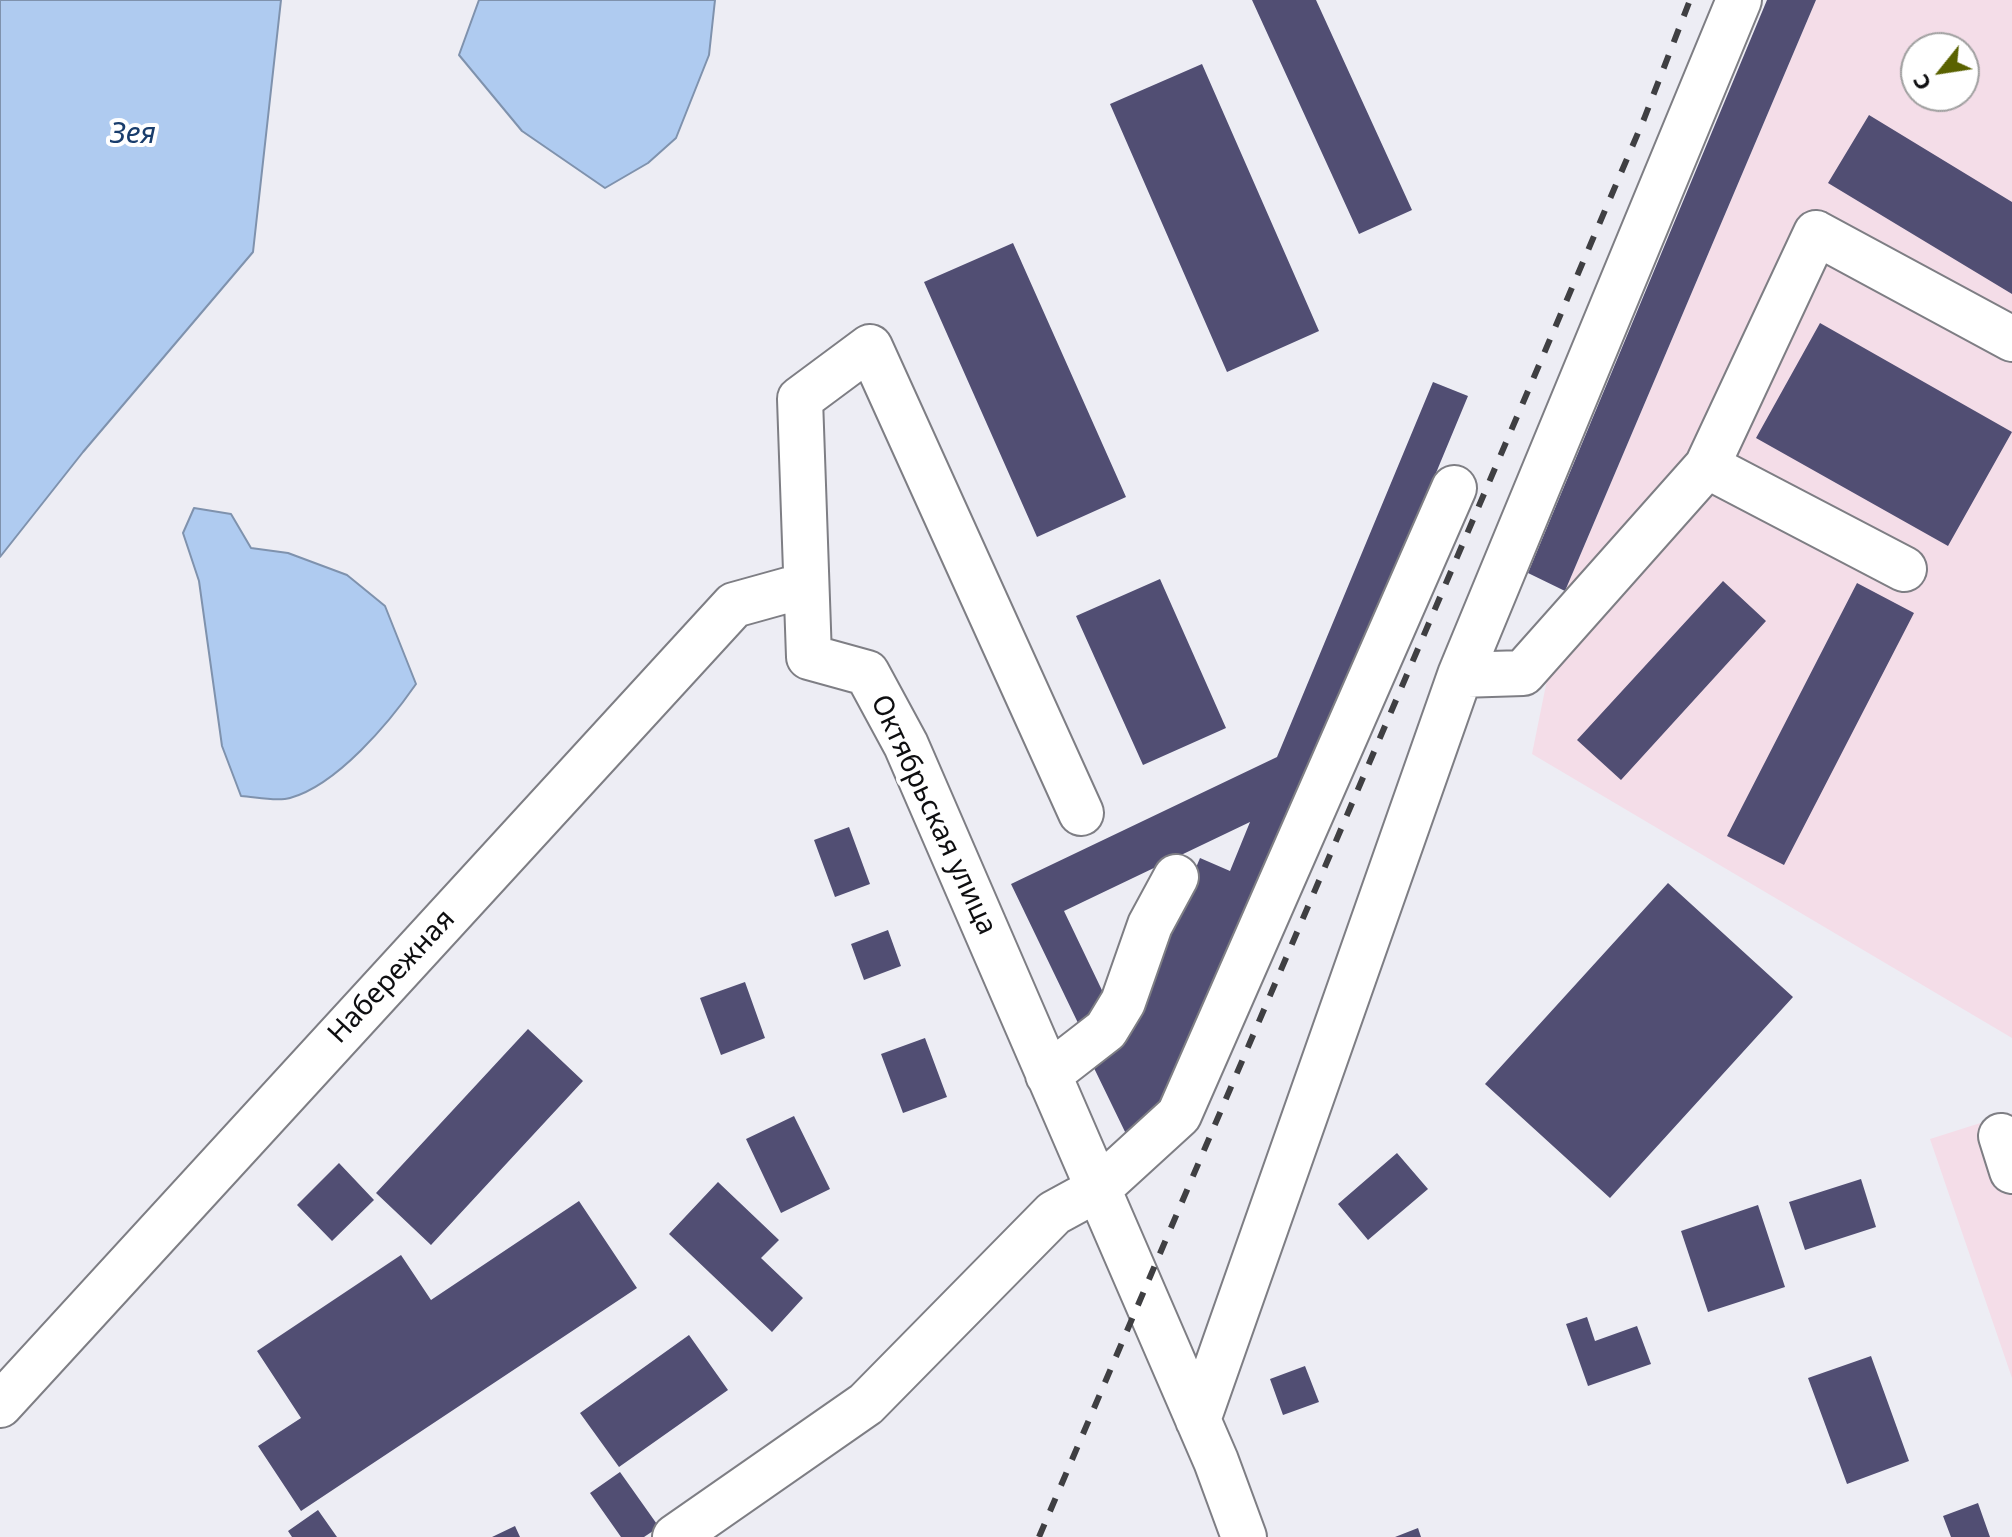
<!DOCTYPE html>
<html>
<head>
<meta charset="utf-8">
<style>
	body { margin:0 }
	#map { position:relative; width:2012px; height:1537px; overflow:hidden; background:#ededf4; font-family:"Noto Sans",sans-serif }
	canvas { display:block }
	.north { position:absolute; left:1900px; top:32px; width:80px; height:80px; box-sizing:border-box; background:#fff; border:2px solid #9f9f9f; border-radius:50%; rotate:240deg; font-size:22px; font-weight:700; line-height:32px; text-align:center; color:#0e0e10 }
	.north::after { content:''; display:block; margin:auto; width:28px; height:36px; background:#5a6200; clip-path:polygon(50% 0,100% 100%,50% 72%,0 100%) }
</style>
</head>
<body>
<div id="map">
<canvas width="2012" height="1537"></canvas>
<div class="north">С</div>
</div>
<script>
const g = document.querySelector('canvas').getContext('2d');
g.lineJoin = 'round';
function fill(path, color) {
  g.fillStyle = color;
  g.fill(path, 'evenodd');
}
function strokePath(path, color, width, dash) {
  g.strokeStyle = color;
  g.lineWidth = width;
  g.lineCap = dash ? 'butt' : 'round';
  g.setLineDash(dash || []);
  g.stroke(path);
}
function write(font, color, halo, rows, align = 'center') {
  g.font = font + ' "Noto Sans",sans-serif';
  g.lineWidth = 8;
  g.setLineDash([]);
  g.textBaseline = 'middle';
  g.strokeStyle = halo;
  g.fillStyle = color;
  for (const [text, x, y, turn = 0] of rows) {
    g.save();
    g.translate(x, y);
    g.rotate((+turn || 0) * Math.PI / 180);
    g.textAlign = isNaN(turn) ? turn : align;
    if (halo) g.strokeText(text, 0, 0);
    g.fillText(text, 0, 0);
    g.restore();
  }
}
const industrial = new Path2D(`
	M 1816,0 L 2012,0 L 2012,1038 L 1532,754 L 1565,591 ZM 1916,48 L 1964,48 L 1964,96 L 1916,96 Z
	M 2012,1113 L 2012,1378 L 1930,1139 Z`);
const water = new Path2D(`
	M 0,0 L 281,0 L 253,252 L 83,452 L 0,557 Z
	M 479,0 L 715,0 L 709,55 L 676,138 L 648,163 L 605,188 L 522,131 L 459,55 Z
	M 194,508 L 231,514 L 251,548 L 288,553 L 347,575 L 385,606 L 416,684 C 389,723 337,785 290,798 C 277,802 256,797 241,796 L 222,746 L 199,581 L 183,533 Z`);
const building = new Path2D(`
	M 1252,0 L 1316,0 L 1412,210 L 1359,234 Z
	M 1767,0 L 1816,0 L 1565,591 L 1528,573 Z
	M 1202,64 L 1319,331 L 1227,372 L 1110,104 Z
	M 1869,115 L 2012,202 L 2012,294 L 1828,183 Z
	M 1013,243 L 1126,497 L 1037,537 L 924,282 Z
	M 1820,323 L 2012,432 L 1948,546 L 1756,438 Z
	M 1433,382 L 1468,396 L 1186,1074 L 1128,1138 L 1093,1066 L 1121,1047 L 1200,858 L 1230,871 L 1250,822 L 1064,911 L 1110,1007 L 1078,1023 L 1011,884 L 1277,757 Z
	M 1160,579 L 1226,728 L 1143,765 L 1076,616 Z
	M 1723,581 L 1766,621 L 1621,780 L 1577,740 Z
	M 1857,583 L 1914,613 L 1784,865 L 1727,836 Z
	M 849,827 L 870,884 L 835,897 L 814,840 Z
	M 1668,883 L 1793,997 L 1610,1198 L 1485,1084 Z
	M 888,930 L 901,966 L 864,980 L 851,944 Z
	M 745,982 L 765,1038 L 721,1055 L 700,998 Z
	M 528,1029 L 583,1081 L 431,1245 L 376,1193 Z
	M 925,1038 L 947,1097 L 903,1113 L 881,1054 Z
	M 794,1116 L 830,1189 L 781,1213 L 746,1139 Z
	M 1397,1153 L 1428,1189 L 1368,1240 L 1338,1204 Z
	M 339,1163 L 374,1200 L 332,1241 L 297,1205 Z
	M 1861,1179 L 1876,1227 L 1805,1250 L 1789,1202 Z
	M 718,1182 L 779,1240 L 761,1258 L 803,1298 L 772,1332 L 669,1234 Z
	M 579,1201 L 637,1288 L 301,1511 L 258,1446 L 301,1418 L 257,1351 L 401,1255 L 431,1300 Z
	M 1758,1205 L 1785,1287 L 1708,1312 L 1681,1231 Z
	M 1587,1317 L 1595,1341 L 1637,1326 L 1651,1364 L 1588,1386 L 1566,1324 Z
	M 689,1335 L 728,1390 L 619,1467 L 580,1413 Z
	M 1871,1356 L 1909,1461 L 1847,1484 L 1808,1378 Z
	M 1305,1366 L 1319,1402 L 1283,1415 L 1270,1379 Z
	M 620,1472 L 659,1527 L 644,1537 L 621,1537 L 590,1493 Z
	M 1978,1503 L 1990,1537 L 1951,1537 L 1943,1516 Z
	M 318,1510 L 337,1537 L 292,1537 L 288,1531 Z
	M 515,1526 L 520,1537 L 492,1537 Z
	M 1418,1528 L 1421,1537 L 1395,1537 Z`);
const minor = new Path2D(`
	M 1707,466 L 1904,569
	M 1460,675 L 1739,0
	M 1081,813 L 870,347 L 800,399 L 809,657 L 867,673 L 906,745 L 1216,1461 L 1244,1537
	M 1048,1075 L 1106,1030 L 1123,1002 L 1150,925 L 1176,877
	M 2001,1136 L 2012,1171
	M 0,1405 L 734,605 L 806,585
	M 1198,1420 L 1460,675 L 1523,673 L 1707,466 L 1816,233 L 2012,339
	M 675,1537 L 866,1404 L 1054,1213 L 1098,1189 L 1179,1115 L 1454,488`);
const rail = new Path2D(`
	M 1039,1537 L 1644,119 L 1690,0`);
const streetNames = [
	["Октябрьская улица",933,815,65],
	["Набережная",392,977,-47]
];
const waterNames = [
	["Зея",133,134]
];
fill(industrial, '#f4dde8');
fill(water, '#afcbf0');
strokePath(water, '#7f92ad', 2);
fill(building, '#514e73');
strokePath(minor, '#7e7e84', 48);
strokePath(minor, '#fff', 44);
strokePath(rail, '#3f3f42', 6, [14, 14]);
write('28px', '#0e0e10', '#fff', streetNames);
write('italic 30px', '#193d6c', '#fff', waterNames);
</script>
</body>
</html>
